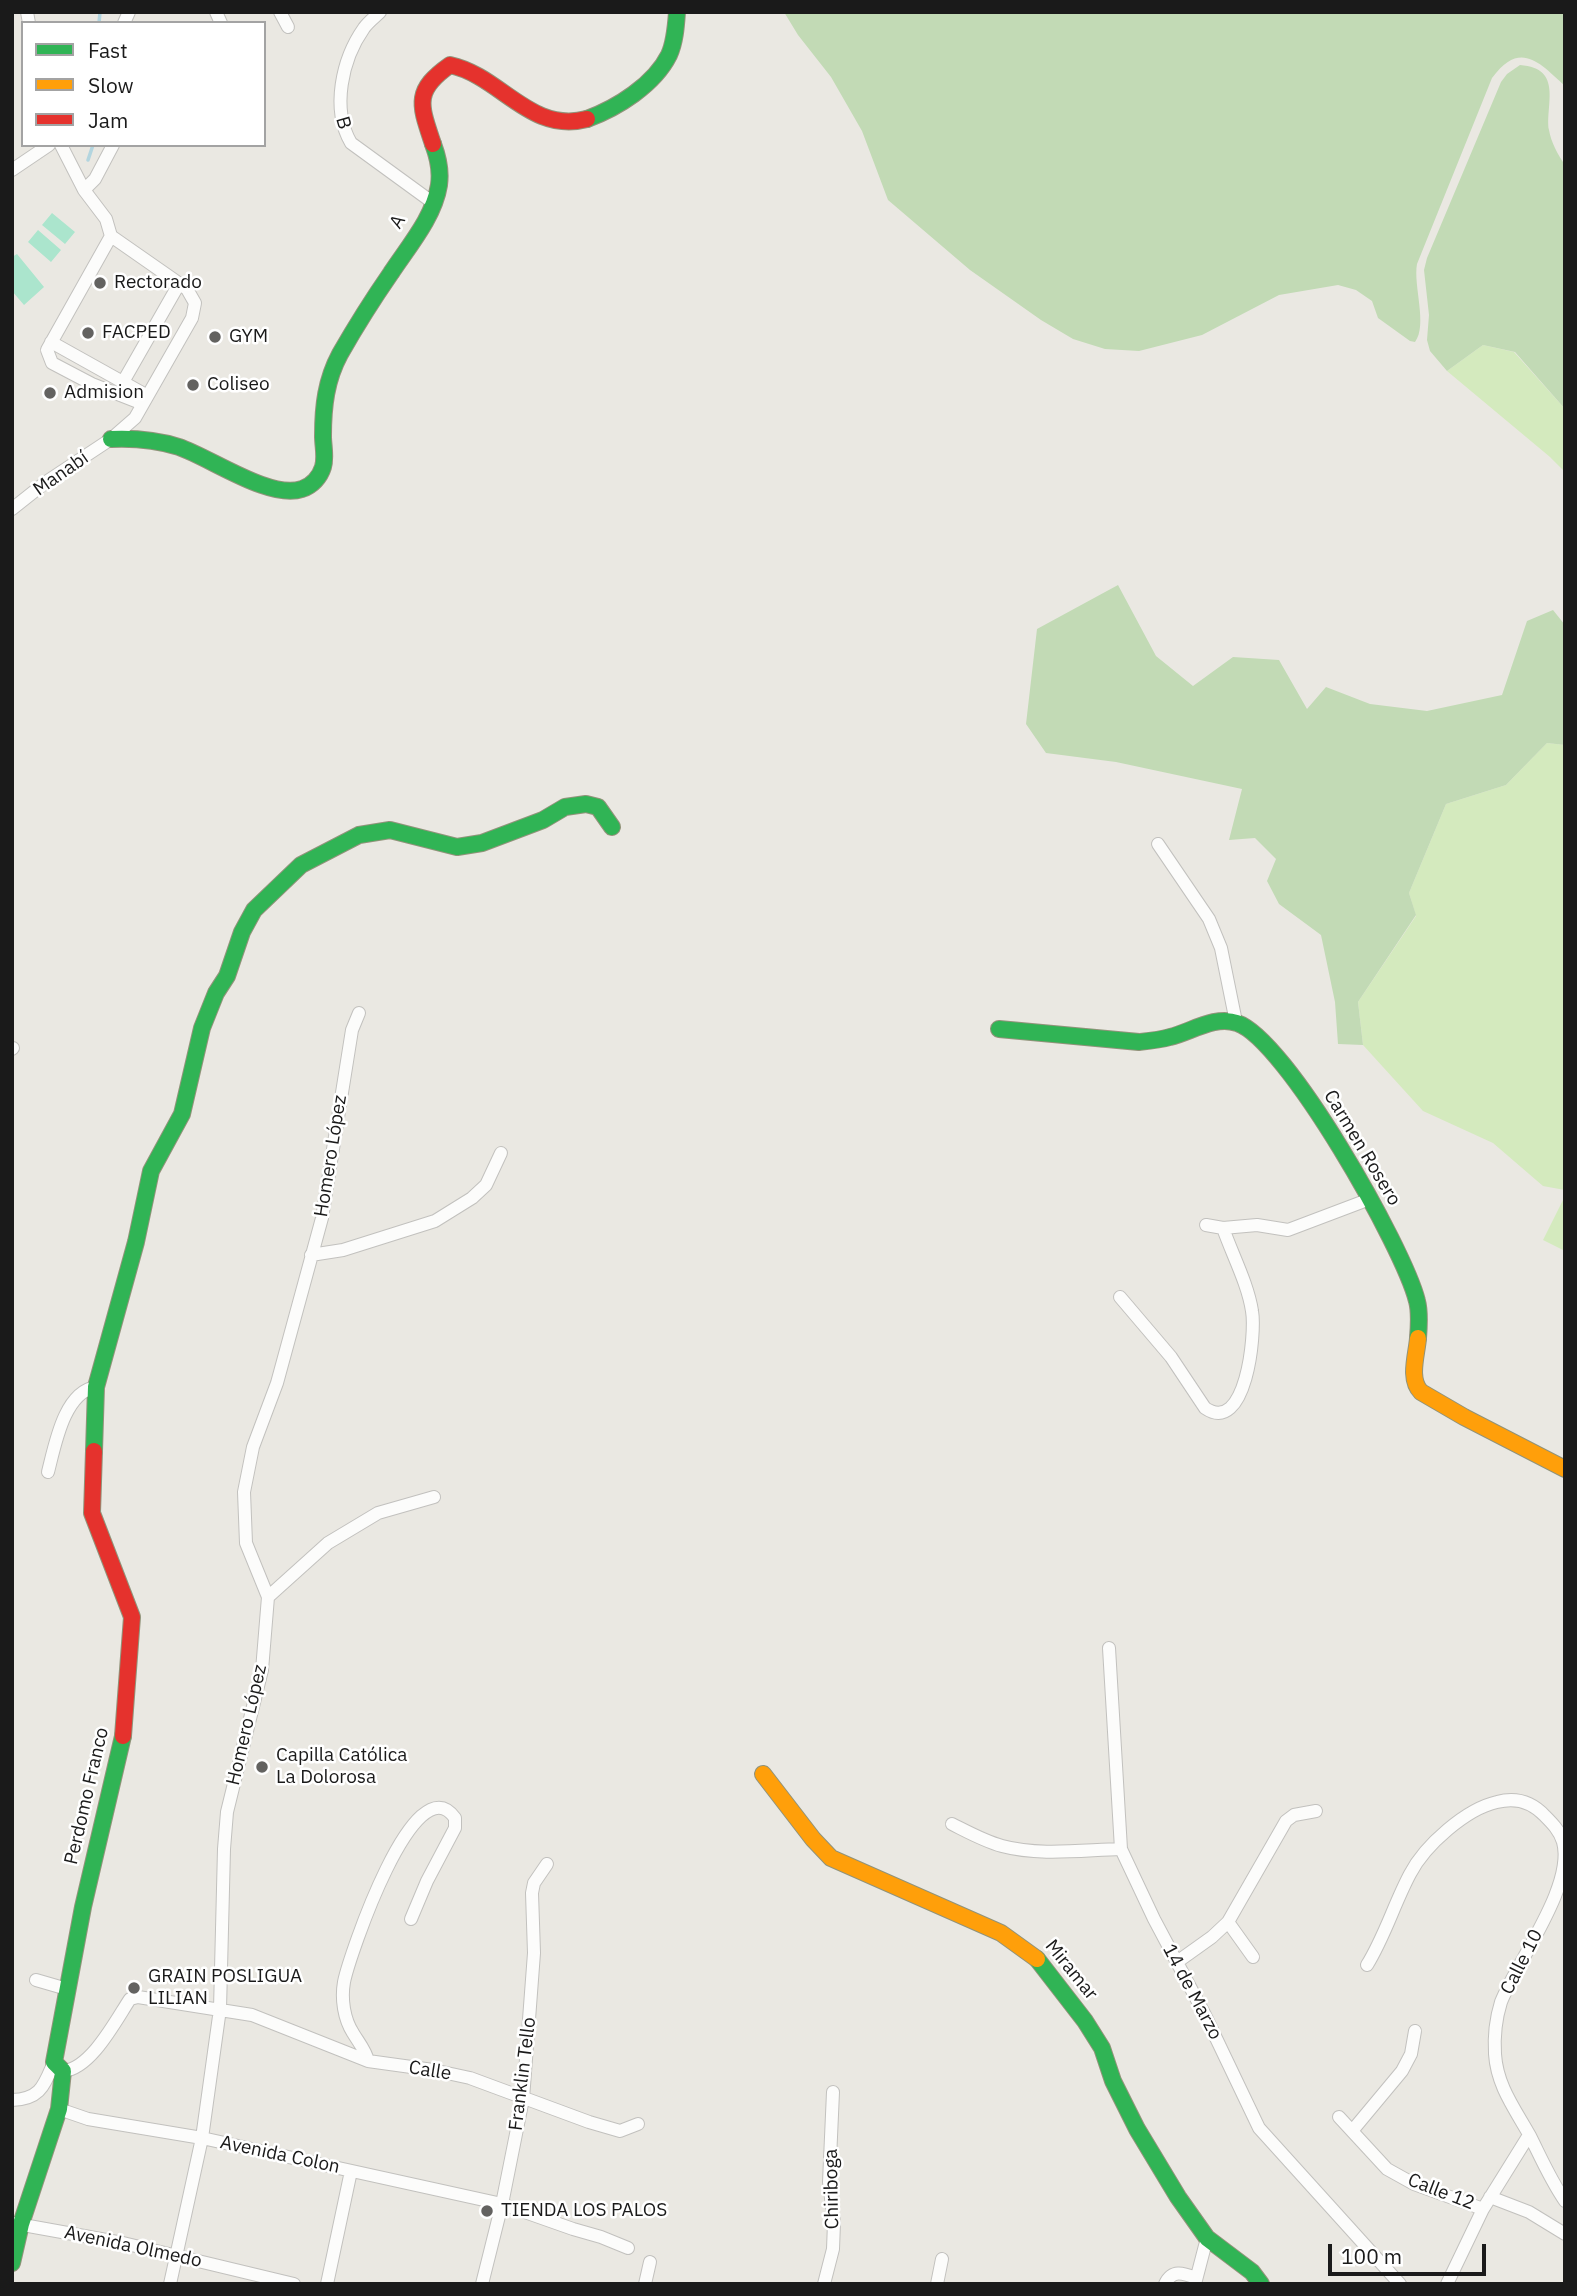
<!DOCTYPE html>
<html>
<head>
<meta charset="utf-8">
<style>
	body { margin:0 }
	#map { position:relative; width:1577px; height:2296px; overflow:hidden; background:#eae8e2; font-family:"IBM Plex Sans",sans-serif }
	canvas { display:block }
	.frame { position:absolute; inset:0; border:14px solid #1a1a1a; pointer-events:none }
	.legend { position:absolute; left:21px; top:21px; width:245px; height:126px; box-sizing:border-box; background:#fff; border:2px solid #a3a3a3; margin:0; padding:9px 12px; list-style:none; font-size:21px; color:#1a1a1a }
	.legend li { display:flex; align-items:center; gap:14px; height:35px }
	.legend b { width:35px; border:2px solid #a3a3a3 }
	.scale { position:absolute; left:1328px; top:2244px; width:158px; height:32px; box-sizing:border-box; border:4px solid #1a1a1a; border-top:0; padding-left:9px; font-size:21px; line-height:24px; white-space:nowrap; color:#1a1a1a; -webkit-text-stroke:5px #fff; paint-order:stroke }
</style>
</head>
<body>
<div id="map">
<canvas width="1577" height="2296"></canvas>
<div class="frame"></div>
<ul class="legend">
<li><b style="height:9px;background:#30b455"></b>Fast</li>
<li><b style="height:9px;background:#ff9f0a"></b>Slow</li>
<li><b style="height:9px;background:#e5322d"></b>Jam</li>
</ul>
<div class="scale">100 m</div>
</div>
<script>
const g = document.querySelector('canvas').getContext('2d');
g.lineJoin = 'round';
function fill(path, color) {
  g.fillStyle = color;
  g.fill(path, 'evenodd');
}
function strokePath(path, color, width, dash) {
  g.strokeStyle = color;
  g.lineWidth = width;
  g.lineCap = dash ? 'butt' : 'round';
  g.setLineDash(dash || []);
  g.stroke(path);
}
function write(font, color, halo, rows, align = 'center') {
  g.font = font + ' "IBM Plex Sans",sans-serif';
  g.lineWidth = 5;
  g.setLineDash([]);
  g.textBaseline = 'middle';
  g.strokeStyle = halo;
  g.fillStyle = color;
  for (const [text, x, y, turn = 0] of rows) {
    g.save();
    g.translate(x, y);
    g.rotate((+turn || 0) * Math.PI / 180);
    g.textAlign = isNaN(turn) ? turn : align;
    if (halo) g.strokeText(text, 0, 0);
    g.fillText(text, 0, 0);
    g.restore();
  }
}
const grass = new Path2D(`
	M 1483,345 L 1514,352 L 1565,409 L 1565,472 L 1550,457 L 1447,371 Z
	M 1547,743 L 1565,745 L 1565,1190 L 1543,1186 L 1493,1143 L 1423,1111 L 1363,1045 L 1358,1002 L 1416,916 L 1409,893 L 1446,804 L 1506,785 Z
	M 1565,1196 L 1565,1251 L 1543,1240 Z`);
const forest = new Path2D(`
	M 784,12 L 1565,12 L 1565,86 C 1539,62 1520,40 1492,78 L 1417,264 C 1413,286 1428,325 1415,342 L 1410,341 L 1378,318 L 1372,301 L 1356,290 L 1338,285 L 1279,295 L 1202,335 L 1139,351 L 1105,349 L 1073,339 L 1041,320 L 970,270 L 888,200 L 862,131 L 831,77 L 798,35 Z
	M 1520,65 C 1564,68 1545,106 1549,130 C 1551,142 1558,155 1565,165 L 1565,409 L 1515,352 L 1483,345 L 1447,371 L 1430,351 L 1427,340 L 1429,315 L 1424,270 L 1427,258 L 1501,82 L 1507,74 Z
	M 1118,585 L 1156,656 L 1193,686 L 1233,657 L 1279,660 L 1307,709 L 1326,687 L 1370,704 L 1427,711 L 1502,695 L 1527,621 L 1553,610 L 1565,625 L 1565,745 L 1547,743 L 1506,785 L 1446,804 L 1409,893 L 1416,915 L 1358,1002 L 1363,1045 L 1338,1044 L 1335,1002 L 1321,935 L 1279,904 L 1267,881 L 1276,859 L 1255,838 L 1229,840 L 1242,789 L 1116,762 L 1046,753 L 1026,724 L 1037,629 Z`);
const pitch = new Path2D(`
	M 52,213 L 75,232 L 65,244 L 42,225 Z
	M 38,230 L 61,250 L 51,262 L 28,242 Z
	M 17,254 L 44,287 L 24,305 L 12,291 L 12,257 Z`);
const stream = new Path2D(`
	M 99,23 L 100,12
	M 88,160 L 93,145`);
const street = new Path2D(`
	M 27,12 L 29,23
	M 216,12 L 221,23
	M 280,12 L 288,27
	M 380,12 C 375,17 368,22 364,28 C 342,59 331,109 351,143 L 432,202
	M 124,23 L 129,12
	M 12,170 L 49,145
	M 84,190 L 95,179 L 113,145
	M 111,236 L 47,350 L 52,363 L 92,384 L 143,404
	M 51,342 L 146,395
	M 123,382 L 179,284
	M 12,509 L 46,482 L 111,439 L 135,418 L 192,318 L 195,303 L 187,289 L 111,236 L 106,219 L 84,190 L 61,145
	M 1158,844 L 1209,919 L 1221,948 L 1236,1022
	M 12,1049 L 13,1048
	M 1206,1225 L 1223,1228 L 1257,1225 L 1288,1230 L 1370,1199
	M 311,1255 L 343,1250 L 435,1221 L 472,1198 L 486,1185 L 501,1153
	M 1120,1297 L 1171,1357 L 1205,1408 C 1246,1436 1256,1334 1252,1311 C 1248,1284 1232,1254 1223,1228
	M 48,1472 C 55,1445 64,1392 96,1387
	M 268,1597 L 328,1543 L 378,1513 L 434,1497
	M 1109,1648 L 1121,1849 L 1154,1919 L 1205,2015 L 1259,2128 L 1400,2284
	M 952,1824 C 968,1832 984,1841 1002,1846 C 1039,1856 1082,1850 1121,1849
	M 1228,1922 L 1253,1957
	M 1177,1962 L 1212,1937 L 1228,1922 L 1286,1821 L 1294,1815 L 1316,1811
	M 1367,1965 C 1385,1936 1394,1904 1410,1874 C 1425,1845 1466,1809 1497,1802 C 1516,1797 1532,1802 1545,1816 C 1552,1823 1560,1831 1563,1842 C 1575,1886 1517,1961 1501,2002 C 1496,2018 1494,2038 1495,2054 C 1497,2086 1515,2109 1530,2136 C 1541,2158 1551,2181 1565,2201
	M 36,1980 L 67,1989
	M 368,2061 C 366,2051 359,2043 353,2033 C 344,2019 341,1999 344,1982 C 349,1957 415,1761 455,1818 L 455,1828 L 427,1881 L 411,1919
	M 63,2071 C 91,2069 116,2020 130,1999 L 138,1997 L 252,2015 L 368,2061 L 433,2070 L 470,2078 L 589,2122 L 620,2131 L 638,2124
	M 12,2100 C 41,2099 44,2085 54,2062
	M 59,2109 L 88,2119 L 202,2138 L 502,2204 L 573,2229 L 601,2237 L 628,2248
	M 1339,2117 L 1387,2169 L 1414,2184 L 1483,2209
	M 1352,2131 L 1402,2071 L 1411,2054 L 1415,2031
	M 1490,2197 L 1529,2212 L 1565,2234
	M 12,2223 L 123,2243 L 294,2284
	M 170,2284 L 202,2138 L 220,2009 L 224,1849 L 227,1812 L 262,1670 L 268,1597 L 246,1543 L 244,1492 L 253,1447 L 277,1383 L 322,1218 L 352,1030 L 359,1013
	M 327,2284 L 351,2171
	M 482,2284 L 502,2204 L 523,2099 L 534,1953 L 532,1893 L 534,1883 L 547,1864
	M 645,2284 L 650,2262
	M 824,2284 L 833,2249 L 834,2223 L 829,2182 L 833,2092
	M 937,2284 L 942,2259
	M 1165,2284 C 1172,2269 1183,2273 1196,2278
	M 1195,2284 L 1207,2238
	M 1447,2284 L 1483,2209 L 1529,2135`);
const fast = new Path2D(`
	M 587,119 C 617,108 654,85 669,55 C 675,42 676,26 677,12
	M 111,439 C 134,438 157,440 179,447 C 211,458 270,500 302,489 C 312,486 320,477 323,467 C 326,457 323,446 323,436 C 323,406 326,380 340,354 C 356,326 373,299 391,273 C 408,247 434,217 439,185 C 441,171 438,157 433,144
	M 999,1029 L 1139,1042 C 1149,1041 1160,1040 1170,1037 C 1191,1032 1215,1015 1237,1023 C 1286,1039 1404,1248 1417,1301 C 1420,1312 1419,1326 1418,1338
	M 94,1451 L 96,1387 L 136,1242 L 151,1171 L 182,1114 L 202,1028 L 216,993 L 227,976 L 242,932 L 254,910 L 301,865 L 359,835 L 390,830 L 457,847 L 482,843 L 543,820 L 565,807 L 586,804 L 598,807 L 612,827
	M 1037,1959 L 1085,2021 L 1102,2048 L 1113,2081 L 1137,2129 L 1178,2197 L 1207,2238 L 1252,2272 L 1261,2284
	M 12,2263 L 21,2224 L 59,2109 L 63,2071 L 54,2062 L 83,1907 L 123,1736`);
const slow = new Path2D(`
	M 1418,1338 C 1417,1354 1408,1379 1421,1392 L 1464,1417 L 1565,1469
	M 763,1774 L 813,1839 L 831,1858 L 1001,1933 L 1037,1959`);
const jam = new Path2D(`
	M 433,144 C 420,105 413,91 450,65 C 501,76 530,134 587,119
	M 94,1451 L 92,1513 L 132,1617 L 123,1736`);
const markers = [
	[100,283,7,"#636260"],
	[88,333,7,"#636260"],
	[215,337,7,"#636260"],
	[193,385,7,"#636260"],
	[50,393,7,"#636260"],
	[262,1767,7,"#636260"],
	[134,1988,7,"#636260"],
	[487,2211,7,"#636260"]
];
const streetNames = [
	["B",343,123,74],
	["A",398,222,-59],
	["Manabí",61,474,-35],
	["Carmen Rosero",1362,1148,59],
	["Homero López",331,1156,-81],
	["Homero López",247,1725,-77],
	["Perdomo Franco",87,1796,-77],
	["Calle 10",1522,1962,-63],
	["Miramar",1071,1970,51],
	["14 de Marzo",1192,1992,62],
	["Calle",430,2071,9],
	["Franklin Tello",523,2074,-83],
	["Avenida Colon",280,2155,12],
	["Chiriboga",832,2189,-91],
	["Calle 12",1441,2192,21],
	["Avenida Olmedo",133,2247,12]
];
const poiNames = [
	["Rectorado",114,283],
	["FACPED",102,333],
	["GYM",229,337],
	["Coliseo",207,385],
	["Admision",64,393],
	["Capilla Católica",276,1756],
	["La Dolorosa",276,1778],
	["GRAIN POSLIGUA",148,1977],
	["LILIAN",148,1999],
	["TIENDA LOS PALOS",501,2211]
];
fill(grass, '#d4eabe');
fill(forest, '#c2dab5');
fill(pitch, '#abe5cd');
strokePath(stream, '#b3d5df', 3.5);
strokePath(street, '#c2c1be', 14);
strokePath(fast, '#91937a', 18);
strokePath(slow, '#91937a', 18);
strokePath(jam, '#91937a', 18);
strokePath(street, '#fcfcfb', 12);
strokePath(fast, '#30b455', 16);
strokePath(slow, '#ff9f0a', 16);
strokePath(jam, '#e5322d', 16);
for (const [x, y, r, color] of markers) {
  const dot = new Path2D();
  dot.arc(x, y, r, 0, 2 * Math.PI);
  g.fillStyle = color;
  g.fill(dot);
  strokePath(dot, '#fff', 2.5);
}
write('19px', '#1a1a1a', '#fff', streetNames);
write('19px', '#1a1a1a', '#fff', poiNames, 'left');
</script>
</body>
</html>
